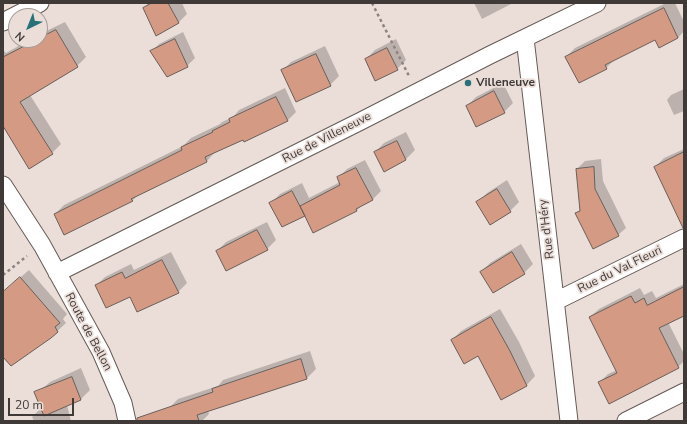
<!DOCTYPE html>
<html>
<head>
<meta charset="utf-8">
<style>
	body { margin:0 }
	#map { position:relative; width:687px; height:424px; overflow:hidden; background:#ebded9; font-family:"Nunito Sans",sans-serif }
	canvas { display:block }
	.frame { position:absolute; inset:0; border:4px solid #3f3a38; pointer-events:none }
	.north { position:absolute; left:8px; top:8px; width:40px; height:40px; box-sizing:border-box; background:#ebded9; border:1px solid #a69c99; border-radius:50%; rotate:223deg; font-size:11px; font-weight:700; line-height:16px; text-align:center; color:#3f3a38 }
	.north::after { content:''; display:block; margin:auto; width:14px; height:18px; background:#287179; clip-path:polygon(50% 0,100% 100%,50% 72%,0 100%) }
	.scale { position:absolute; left:8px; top:398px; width:66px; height:18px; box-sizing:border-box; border:2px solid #3f3a38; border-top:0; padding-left:5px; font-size:12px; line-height:14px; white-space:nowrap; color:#3f3a38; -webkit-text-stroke:3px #ebded9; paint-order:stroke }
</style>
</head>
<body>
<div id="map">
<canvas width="687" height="424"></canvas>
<div class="frame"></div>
<div class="north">N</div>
<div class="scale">20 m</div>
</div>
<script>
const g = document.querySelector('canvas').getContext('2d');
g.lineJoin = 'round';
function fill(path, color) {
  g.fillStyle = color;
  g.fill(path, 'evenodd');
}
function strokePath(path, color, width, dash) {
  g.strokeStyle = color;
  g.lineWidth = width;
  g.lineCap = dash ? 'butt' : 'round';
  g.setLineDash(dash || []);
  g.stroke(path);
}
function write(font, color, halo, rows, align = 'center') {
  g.font = font + ' "Nunito Sans",sans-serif';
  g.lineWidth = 3.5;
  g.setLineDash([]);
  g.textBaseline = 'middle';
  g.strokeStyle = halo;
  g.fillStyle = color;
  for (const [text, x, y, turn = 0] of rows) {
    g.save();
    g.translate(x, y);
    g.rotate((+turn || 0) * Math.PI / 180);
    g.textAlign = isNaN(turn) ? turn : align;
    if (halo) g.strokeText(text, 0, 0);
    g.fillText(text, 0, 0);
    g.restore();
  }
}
const shadow = new Path2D(`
	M 149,3 L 182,3 L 187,14 L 178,23 L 144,8 Z
	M 474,3 L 513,3 L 482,19 Z
	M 666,3 L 675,3 L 684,22 L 684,31 L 678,38 L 660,47 L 656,38 L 615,59 L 606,68 L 566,57 L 575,48 Z
	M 65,22 L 86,57 L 77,66 L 30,95 L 61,144 L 52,153 L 3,125 L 3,52 L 4,51 L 6,53 L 29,40 L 40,40 L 40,34 Z
	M 183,32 L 195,58 L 187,66 L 152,51 L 159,44 Z
	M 396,39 L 406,60 L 397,69 L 366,59 L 375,50 Z
	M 325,46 L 339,76 L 330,85 L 282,71 L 291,62 Z
	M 503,83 L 513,103 L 504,112 L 467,106 L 476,97 Z
	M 285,88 L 296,112 L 287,121 L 244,138 L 216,151 L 207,161 L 139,194 L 132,201 L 55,214 L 64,205 L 183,146 L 191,138 L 220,124 L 222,122 L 233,117 L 239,110 Z
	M 684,89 L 684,111 L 674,115 L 667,100 L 671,95 Z
	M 406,132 L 415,150 L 406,159 L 384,170 L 375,152 L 384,143 Z
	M 684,149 L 684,200 L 655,167 L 664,158 Z
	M 601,159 L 603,181 L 626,228 L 618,235 L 577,213 L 581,209 L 577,169 L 585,161 Z
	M 365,160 L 381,191 L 372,200 L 362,205 L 357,210 L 314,232 L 305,214 L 271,203 L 280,194 L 302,183 L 309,198 L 340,182 L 338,178 L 347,169 Z
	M 507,180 L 519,202 L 510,211 L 478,202 L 487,193 Z
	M 267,222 L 276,240 L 267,249 L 217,251 L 226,242 Z
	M 521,244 L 533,264 L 524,273 L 481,272 L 490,263 Z
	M 171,252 L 187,283 L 178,292 L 130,295 L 96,286 L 105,277 L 131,264 L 134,270 Z
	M 29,270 L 67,314 L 63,319 L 66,323 L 51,337 L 3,339 L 3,302 L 15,282 Z
	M 684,284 L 684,314 L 668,322 L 684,354 L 684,361 L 678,367 L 599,383 L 608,374 L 617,370 L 590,317 L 599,309 L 640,288 L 644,295 L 652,291 L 656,298 Z
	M 500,309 L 519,342 L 535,376 L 526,386 L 479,354 L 452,340 L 461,331 Z
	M 310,351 L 316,369 L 307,378 L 208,411 L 209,414 L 202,421 L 173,421 L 169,408 L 178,399 L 218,386 L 223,380 Z
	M 81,368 L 90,390 L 81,399 L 67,405 L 71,421 L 34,421 L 32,417 L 41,408 L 41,390 L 50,382 Z`);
const building = new Path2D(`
	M 152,3 L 168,3 L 179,23 L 156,36 L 143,8 Z
	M 664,8 L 678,38 L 659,48 L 655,40 L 605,65 L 607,69 L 579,83 L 565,57 Z
	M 56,30 L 78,67 L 20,102 L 53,154 L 29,169 L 3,126 L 3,57 L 36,40 L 40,40 L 40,38 Z
	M 175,39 L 188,67 L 167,77 L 150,51 Z
	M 387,48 L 398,70 L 375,81 L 365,59 Z
	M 316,54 L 331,86 L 296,102 L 281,70 Z
	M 494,91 L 505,113 L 476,127 L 466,106 Z
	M 276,97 L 288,121 L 244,142 L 243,140 L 205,157 L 207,162 L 131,199 L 133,201 L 64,235 L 54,214 L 182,150 L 181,147 L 213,132 L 212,131 L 230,122 L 229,119 Z
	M 397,141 L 406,160 L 384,172 L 374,152 Z
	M 684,152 L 684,228 L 683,228 L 654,167 Z
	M 594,167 L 595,189 L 619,236 L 593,249 L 575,213 L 580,211 L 576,169 Z
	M 356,168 L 373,200 L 356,209 L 357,211 L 313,233 L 300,206 L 340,185 L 337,177 Z
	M 497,189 L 511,212 L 490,225 L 476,202 Z
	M 292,191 L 305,216 L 282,227 L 269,203 Z
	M 257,230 L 268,250 L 226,271 L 216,251 Z
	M 512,252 L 525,274 L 493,293 L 480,272 Z
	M 162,260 L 179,293 L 137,312 L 130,297 L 106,308 L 95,285 L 122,272 L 125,278 Z
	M 20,277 L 60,323 L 55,327 L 58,332 L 51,338 L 11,366 L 3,357 L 3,292 Z
	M 684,287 L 684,316 L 659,328 L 679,368 L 609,404 L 598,382 L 617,373 L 589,317 L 631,296 L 635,303 L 644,298 L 647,305 Z
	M 491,317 L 510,351 L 527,386 L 501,400 L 478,356 L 464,364 L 451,340 Z
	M 301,359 L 307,379 L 197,415 L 199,421 L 137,421 L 137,418 L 213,392 L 212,389 Z
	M 72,377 L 81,400 L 44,416 L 34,392 Z`);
const path = new Path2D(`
	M 372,3 L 409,76
	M 3,275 L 27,256`);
const minor = new Path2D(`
	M 3,22 L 40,3
	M 525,38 L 569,421
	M 3,185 L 42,245 L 101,352 L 123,403 L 127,421
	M 57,273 L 361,121 L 490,55 L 597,3
	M 556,301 L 684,238
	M 626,421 L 684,392`);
const markers = [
	[468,83,4,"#287179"]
];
const poiNames = [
	["Villeneuve",476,83]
];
const streetNames = [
	["Rue de Villeneuve",327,138,-27],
	["Rue d'Héry",547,229,-97],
	["Rue du Val Fleuri",620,270,-26],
	["Route de Bellon",88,332,62]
];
fill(shadow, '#0003');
fill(building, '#d49a83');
strokePath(building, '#695e5a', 1);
strokePath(minor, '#655a55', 19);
strokePath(path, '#8d8581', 2.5, [3, 3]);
strokePath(minor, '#fff', 17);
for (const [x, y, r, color] of markers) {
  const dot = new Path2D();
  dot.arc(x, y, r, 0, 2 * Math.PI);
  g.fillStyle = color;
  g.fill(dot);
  strokePath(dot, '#ebded9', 1.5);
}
write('bold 12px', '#3f3a38', '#ebded9', poiNames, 'left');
write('12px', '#3f3a38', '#ebded9', streetNames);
</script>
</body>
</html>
